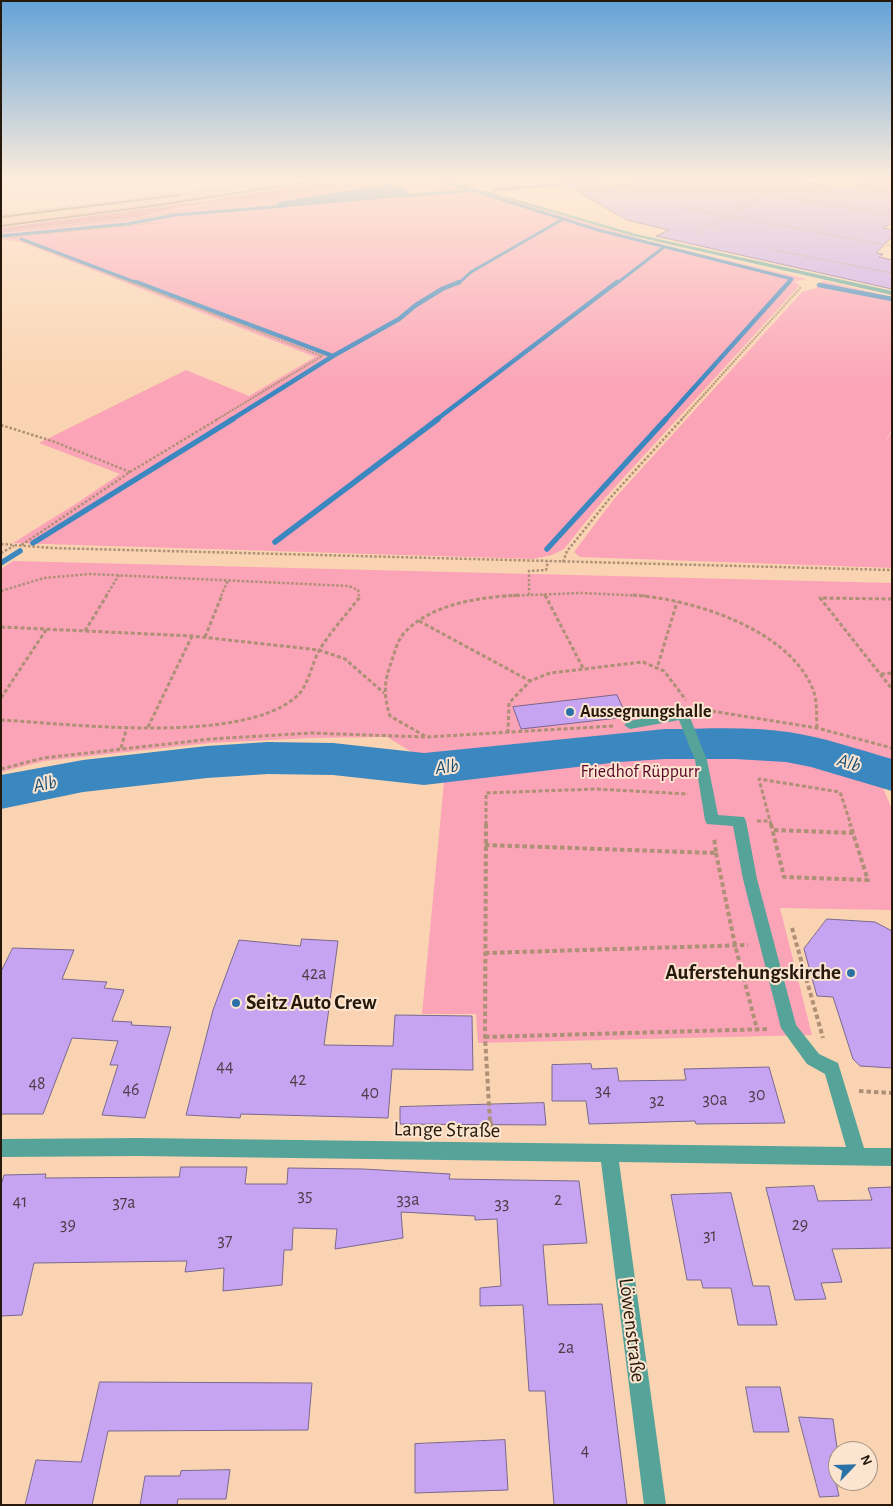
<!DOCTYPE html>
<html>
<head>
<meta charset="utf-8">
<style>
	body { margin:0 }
	#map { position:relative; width:893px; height:1506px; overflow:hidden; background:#fad4b2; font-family:"Alegreya Sans",sans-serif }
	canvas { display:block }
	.frame { position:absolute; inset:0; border:2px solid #26190c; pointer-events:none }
	.north { position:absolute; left:828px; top:1441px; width:50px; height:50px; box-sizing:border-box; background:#fce5d0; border:1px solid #a69382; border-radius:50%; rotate:66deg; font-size:14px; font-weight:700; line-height:20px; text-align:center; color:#26190c }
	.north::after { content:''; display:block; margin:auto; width:18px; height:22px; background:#2a71a6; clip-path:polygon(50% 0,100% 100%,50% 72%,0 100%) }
</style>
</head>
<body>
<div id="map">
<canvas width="893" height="1506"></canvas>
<div class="frame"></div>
<div class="north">N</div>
</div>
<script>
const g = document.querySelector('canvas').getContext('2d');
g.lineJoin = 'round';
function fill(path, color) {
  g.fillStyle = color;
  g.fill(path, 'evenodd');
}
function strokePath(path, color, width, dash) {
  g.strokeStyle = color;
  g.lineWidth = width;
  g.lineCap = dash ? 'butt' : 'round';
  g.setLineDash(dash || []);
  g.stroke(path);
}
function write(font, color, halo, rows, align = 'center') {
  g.font = font + ' "Alegreya Sans",sans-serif';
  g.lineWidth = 4;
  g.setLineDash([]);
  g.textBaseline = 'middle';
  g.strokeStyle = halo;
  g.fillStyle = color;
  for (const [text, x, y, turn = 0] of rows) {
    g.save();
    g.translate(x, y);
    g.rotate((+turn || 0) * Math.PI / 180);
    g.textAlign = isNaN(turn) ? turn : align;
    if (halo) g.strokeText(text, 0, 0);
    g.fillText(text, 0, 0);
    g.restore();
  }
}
const built = new Path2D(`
	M 288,178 L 340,178 L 191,202 L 1,227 L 1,215 L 130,200 Z`);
const green = new Path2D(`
	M 279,178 L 288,178 L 130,200 L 1,215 L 1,214 L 176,193 Z
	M 340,178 L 428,178 L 462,189 L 470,187 L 503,197 L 491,201 L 509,199 L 650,242 L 807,279 L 793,282 L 800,285 L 605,498 L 564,549 L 552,555 L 533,559 L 13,543 L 74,505 L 120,474 L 39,443 L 186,370 L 249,396 L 315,357 L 21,242 L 1,239 L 1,231 L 139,217 L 178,207 L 232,200 L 296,195 L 336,180 L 328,180 Z
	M 236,192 C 158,206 80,216 1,224 Z
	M 823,281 L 892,297 L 892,429 L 883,446 L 892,431 L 892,568 L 580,557 L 574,552 L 614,499 L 802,292 L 816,288 Z
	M 13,561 L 892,583 L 892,761 L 874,765 L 892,810 L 892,910 L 780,908 L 812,1035 L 478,1043 L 476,1014 L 422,1014 L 445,772 L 387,737 L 310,738 L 210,743 L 44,761 L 1,772 L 1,569 Z`);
const forest = new Path2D(`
	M 428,178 L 464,178 L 459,179 L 474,186 L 462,189 Z
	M 328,180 L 341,183 L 296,195 L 232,200 L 178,207 L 139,217 L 1,231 L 1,228 L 211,200 Z`);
const water = new Path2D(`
	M 388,184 L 402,187 L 411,196 L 276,208 L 278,202 Z`);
const streamFar2 = new Path2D(`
	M 434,178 L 598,230 L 792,279 L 788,284
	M 586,182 L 633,178
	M 492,190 L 575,183
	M 401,196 L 467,191
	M 1,236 L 127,224 L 175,215 L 285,206
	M 21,239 L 140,284
	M 458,284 L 471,272 L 563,219
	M 616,284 L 664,247`);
const streamFar1 = new Path2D(`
	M 136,282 L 333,356
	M 819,285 L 892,299
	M 231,420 L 333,356 L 399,319 L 416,305 L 442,289 L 459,282
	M 436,420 L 617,282
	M 665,420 L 789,282`);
const stream = new Path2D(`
	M 275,542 L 438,419
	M 33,543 L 233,419
	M 547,549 L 666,419
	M 1,563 L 20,551`);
const river = new Path2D(`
	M 665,729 C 705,729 748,726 788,732 C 823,737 857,749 892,759 L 892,791 L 811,767 L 786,762 L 735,759 L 665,759 L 619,762 L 424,785 L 333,775 L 268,774 L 207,778 L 83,792 L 1,809 L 1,775 L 83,760 L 207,746 L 268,742 L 333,743 L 424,753 Z`);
const building = new Path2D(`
	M 555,178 L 591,178 L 608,187 L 630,184 L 631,178 L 781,178 L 849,189 L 866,178 L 892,178 L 892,223 L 883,228 L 892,230 L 892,237 L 876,253 L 883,254 L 879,257 L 892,260 L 892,289 L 656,236 L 669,230 L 627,220 Z
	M 617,695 L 627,717 L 521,729 L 513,707 Z
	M 827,919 L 875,922 L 892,931 L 892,1068 L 860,1066 L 853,1059 L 833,997 L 817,996 L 804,949 Z
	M 302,939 L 338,941 L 324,1045 L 393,1046 L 395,1015 L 472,1016 L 473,1070 L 392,1069 L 388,1118 L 241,1114 L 240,1118 L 186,1115 L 213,1010 L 239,940 L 300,946 Z
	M 13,948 L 74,950 L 62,979 L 107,982 L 104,988 L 124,990 L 112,1021 L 132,1022 L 131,1025 L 171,1027 L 145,1118 L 102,1115 L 118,1065 L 110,1065 L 118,1041 L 72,1038 L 43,1114 L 1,1114 L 1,972 Z
	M 591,1064 L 592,1069 L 617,1068 L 619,1081 L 686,1080 L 684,1069 L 769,1067 L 785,1123 L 696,1124 L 695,1121 L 589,1124 L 586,1101 L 552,1101 L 552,1065 Z
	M 544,1103 L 546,1125 L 400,1124 L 400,1107 Z
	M 181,1167 L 247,1167 L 245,1184 L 287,1184 L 288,1168 L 363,1169 L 450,1174 L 449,1179 L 579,1181 L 587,1243 L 543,1245 L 548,1305 L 602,1304 L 627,1505 L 554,1505 L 545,1391 L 529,1391 L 523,1305 L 480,1306 L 480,1288 L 501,1286 L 497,1219 L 475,1220 L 475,1216 L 401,1212 L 403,1238 L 335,1249 L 337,1229 L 293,1228 L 292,1250 L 284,1250 L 282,1285 L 223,1291 L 224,1268 L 185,1272 L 187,1261 L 34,1263 L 22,1315 L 1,1316 L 1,1185 L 4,1175 L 46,1174 L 45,1178 L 179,1177 Z
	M 814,1186 L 818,1201 L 872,1200 L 868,1188 L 892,1187 L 892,1248 L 832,1249 L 842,1282 L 821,1283 L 826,1299 L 795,1300 L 766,1188 Z
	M 731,1193 L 753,1286 L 769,1286 L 777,1325 L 738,1325 L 731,1288 L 703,1288 L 701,1280 L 687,1280 L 671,1195 Z
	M 100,1382 L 312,1383 L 308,1430 L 108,1431 L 92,1505 L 25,1505 L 36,1460 L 81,1462 Z
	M 746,1387 L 780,1387 L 789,1432 L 754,1432 Z
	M 799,1417 L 833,1419 L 838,1455 L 830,1456 L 839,1496 L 820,1497 Z
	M 505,1440 L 508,1490 L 415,1493 L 415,1444 Z
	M 230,1470 L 226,1499 L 178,1499 L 177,1505 L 140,1505 L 145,1476 L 180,1476 L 181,1471 Z`);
const pathFar5 = new Path2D(`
	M 447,178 L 470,186
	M 816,178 L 892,190
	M 504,180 L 534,178
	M 445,182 L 454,182
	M 737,189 L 892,215
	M 686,208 L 892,246
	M 1,232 L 143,218 L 245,200 L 292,198 L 385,178
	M 696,234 L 793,178
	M 12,237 L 133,284
	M 1,238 L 165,222
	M 774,250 L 892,273`);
const pathFar4 = new Path2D(`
	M 130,282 L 322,356 L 216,420
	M 681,420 L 801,287`);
const pathFar3 = new Path2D(`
	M 1,425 L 55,442 L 130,472 L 20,546
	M 130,472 L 218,419
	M 1,544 L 52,548 L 892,570
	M 1,553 L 14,546
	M 563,562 L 567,551 L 610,498 L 682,419
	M 1,591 L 44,578 L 90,574 L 349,586 L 358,590 L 359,596
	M 544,594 L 545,596
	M 529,595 L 529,571 L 546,570 L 548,561
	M 106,596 L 119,575
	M 221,596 L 228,580
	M 504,596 L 581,593 L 647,596`);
const pathFar2 = new Path2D(`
	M 545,595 L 583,668
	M 633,595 C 692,599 786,628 812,687 C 818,700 816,714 817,728
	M 892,599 L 820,598 L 892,689
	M 419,621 L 530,681
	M 1,627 L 192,636 L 319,650 L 345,659 L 384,693
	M 85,631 L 107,595
	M 205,637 L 222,595
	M 658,665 L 677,602
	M 881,674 L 892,673
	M 1,698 L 46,630
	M 699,709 L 817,728 L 892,748
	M 1,720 C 73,724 240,745 296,697 C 309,686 311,664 320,649 C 331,631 346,615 359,598 L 359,595
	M 148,727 L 192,636
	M 508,733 L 509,703 L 530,681 L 550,673 L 643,662 L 664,671 L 686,700
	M 425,736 L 390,716 C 383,693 384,682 392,660 C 395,651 398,639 405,632 C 433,603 481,597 520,595
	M 121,748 L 127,727
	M 1,769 L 43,758 L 211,739 L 311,733 L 426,737 L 613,726
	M 757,821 L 771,821
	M 486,825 L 486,793 L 595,789 L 688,794
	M 771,825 L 759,779 L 840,792 L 851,825`);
const pathFar1 = new Path2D(`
	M 486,824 L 485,1037 L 490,1122
	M 771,824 L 784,877 L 868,880 L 850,824
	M 774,830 L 854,833
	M 485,845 L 716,853 L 714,837
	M 716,853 L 735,945 L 757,1029
	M 792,928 L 823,1038
	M 485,953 L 748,945
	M 485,1037 L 769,1029
	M 859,1091 L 892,1093`);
const path = new Path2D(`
	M 490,1121 L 491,1130`);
const minor = new Path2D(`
	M 480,189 L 636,234 L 892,291 L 892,295 L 633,236 L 480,191 Z
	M 683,711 L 689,715 L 707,760 L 718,815 L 744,817 L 746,821 L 757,879 L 796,1025 L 819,1054 L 838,1063 L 864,1148 L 892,1148 L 892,1166 L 619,1162 L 666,1505 L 644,1505 L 601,1162 L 139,1156 L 1,1157 L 1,1139 L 139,1138 L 846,1147 L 825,1074 L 807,1064 L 781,1028 L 743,879 L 733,826 L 707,824 L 705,820 L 695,760 L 679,720 L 630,729 L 624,725 L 630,721 Z`);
const rail = new Path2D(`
	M 1,217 L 180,195
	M 1,226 L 153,206 L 333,178`);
const markers = [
	[570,712,5,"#2a71a6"],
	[851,973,5,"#2a71a6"],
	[236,1003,5,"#2a71a6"]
];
const poiNames = [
	["Aussegnungshalle",580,712]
];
const parkNames = [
	["Friedhof Rüppurr",640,772]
];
const nearNumbernames = [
	["42a",314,974],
	["44",225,1067],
	["42",298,1080],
	["48",37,1084],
	["46",131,1090],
	["34",603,1091],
	["40",370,1093],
	["30",757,1095],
	["30a",715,1100],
	["32",657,1101],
	["35",305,1196],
	["33a",408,1200],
	["2",558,1200],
	["41",20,1202],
	["37a",124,1203],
	["33",502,1204],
	["39",68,1225],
	["29",800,1225],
	["31",710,1236],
	["37",225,1241],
	["2a",566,1348],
	["4",585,1451]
];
const waterNames = [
	["Alb",849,763,17],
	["Alb",447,767,-6],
	["Alb",45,784,-11]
];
const nearPoinames = [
	["Auferstehungskirche",841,973],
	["Seitz Auto Crew",246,1003,"left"]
];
const nearStreetnames = [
	["Lange Straße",447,1130,1],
	["Löwenstraße",632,1330,83]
];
fill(built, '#f2c7a0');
fill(green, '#fba3b7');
fill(forest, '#dc8197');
fill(water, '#3b87c0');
strokePath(streamFar2, '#3b87c0', 3);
strokePath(streamFar1, '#3b87c0', 4.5);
strokePath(stream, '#3b87c0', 5.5);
fill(river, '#3b87c0');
fill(building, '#c6a4f2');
strokePath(building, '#79688e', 1);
strokePath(pathFar5, '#ad9076', 1, [2, 1]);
strokePath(pathFar4, '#ad9076', 2, [2, 1]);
strokePath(pathFar3, '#ad9076', 2.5, [2.5, 2]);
strokePath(pathFar2, '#ad9076', 3, [4, 2.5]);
strokePath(pathFar1, '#ad9076', 4, [4.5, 3]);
strokePath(path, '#ad9076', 5, [6, 4]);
fill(minor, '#56a399');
strokePath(rail, '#8a715a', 2);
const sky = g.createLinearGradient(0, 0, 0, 389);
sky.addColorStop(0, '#63a2d8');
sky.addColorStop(0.46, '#fdecdc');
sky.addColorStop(1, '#fdecdc00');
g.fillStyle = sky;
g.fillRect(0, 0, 893, 389);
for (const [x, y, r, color] of markers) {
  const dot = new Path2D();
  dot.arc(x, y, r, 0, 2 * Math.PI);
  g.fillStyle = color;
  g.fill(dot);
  strokePath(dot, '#fce5d0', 2);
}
write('bold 18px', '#26190c', '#fce5d0', poiNames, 'left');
write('18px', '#5a0729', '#fce5d0', parkNames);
write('18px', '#4e3c46', null, nearNumbernames);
write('italic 19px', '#134b73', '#fce5d0', waterNames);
write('bold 21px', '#26190c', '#fce5d0', nearPoinames, 'right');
write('21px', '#26190c', '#fce5d0', nearStreetnames);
</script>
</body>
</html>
